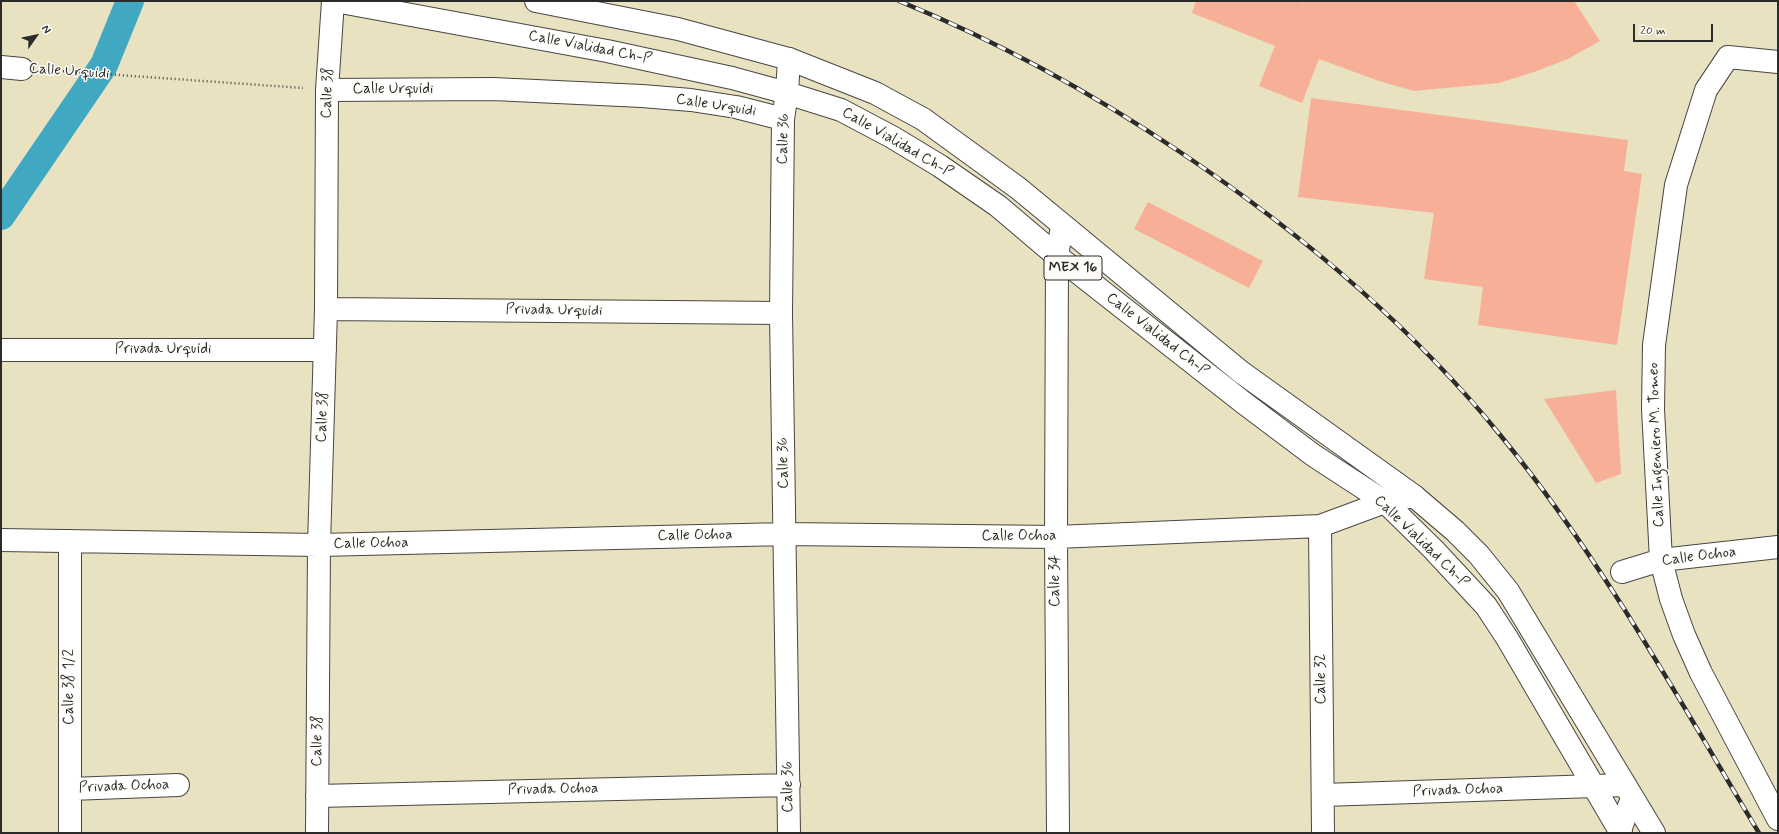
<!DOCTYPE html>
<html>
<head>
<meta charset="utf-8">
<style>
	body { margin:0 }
	#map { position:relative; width:1779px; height:834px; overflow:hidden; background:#e9e2c1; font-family:Mynerve,sans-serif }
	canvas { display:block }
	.frame { position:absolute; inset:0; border:2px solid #2b2b2b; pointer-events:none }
	.north { position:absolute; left:16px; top:16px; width:40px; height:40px; -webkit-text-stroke:3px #fdfcf7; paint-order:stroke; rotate:57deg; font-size:11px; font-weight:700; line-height:16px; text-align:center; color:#2b2b2b }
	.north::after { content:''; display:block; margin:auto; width:14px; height:18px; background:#2b2b2b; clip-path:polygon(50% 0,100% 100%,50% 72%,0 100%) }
	.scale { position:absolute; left:1633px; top:24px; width:80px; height:18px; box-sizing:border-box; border:2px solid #2b2b2b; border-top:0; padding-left:5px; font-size:12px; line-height:14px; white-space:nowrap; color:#2b2b2b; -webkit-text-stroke:3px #fdfcf7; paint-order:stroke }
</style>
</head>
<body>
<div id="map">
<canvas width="1779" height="834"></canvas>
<div class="frame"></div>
<div class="north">N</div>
<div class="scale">20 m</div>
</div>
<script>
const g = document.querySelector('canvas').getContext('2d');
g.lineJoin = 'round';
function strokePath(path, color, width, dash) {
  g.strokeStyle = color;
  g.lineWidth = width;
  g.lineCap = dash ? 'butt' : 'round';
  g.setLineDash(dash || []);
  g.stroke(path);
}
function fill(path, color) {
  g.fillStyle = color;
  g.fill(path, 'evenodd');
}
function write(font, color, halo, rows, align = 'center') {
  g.font = font + ' Mynerve,sans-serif';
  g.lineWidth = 3;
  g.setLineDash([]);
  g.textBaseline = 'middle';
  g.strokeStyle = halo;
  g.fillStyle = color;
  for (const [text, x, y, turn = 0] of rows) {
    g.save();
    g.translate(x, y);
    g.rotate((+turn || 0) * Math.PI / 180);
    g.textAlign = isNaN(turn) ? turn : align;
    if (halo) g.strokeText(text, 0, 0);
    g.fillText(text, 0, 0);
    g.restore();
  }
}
const canal = new Path2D(`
	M 1,216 L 104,65 L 130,1`);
const building = new Path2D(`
	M 1196,1 L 1299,1 L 1304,3 L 1304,1 L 1574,1 L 1600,41 L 1568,59 L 1534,72 L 1499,83 L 1414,91 L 1379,81 L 1319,59 L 1302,103 L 1259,86 L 1275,46 L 1192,13 Z
	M 1311,98 L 1628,140 L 1624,171 L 1642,174 L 1617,345 L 1478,325 L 1483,287 L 1424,279 L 1434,213 L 1298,197 Z
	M 1148,202 L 1263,261 L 1249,288 L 1134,229 Z
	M 1616,390 L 1621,474 L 1596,483 L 1544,399 Z`);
const path = new Path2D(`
	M 47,70 L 303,88`);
const minor = new Path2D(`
	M 1778,62 L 1728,57 L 1706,90 L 1676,185 L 1654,345 L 1653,409 L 1661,560 L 1671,599 L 1684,635 L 1701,673 L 1778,819
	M 1,67 L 22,69
	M 327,90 L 493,89 L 642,96 L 691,100 L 736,107 L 783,119
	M 326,309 L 781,313
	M 1,350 L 325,350
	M 1320,526 L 1323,833
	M 1,540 L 319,545 L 785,534 L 1056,537 L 1320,526 L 1385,502 L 1414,496
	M 1622,572 L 1661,560 L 1778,547
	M 70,789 L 178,785
	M 1323,795 L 1625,785
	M 317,796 L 789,785
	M 70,833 L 70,541
	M 317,833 L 319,545 L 326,309 L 327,90 L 333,1
	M 789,833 L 781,313 L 783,119 L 787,93 L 789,59
	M 1058,833 L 1056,537 L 1057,256 L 1062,226
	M 1619,833 L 1632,798`);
const major = new Path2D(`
	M 335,1 L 607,51 L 732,78 L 787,93 L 841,110 L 892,137 L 940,166 L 998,206 L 1057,256 L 1244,403 L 1313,455 L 1385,502 L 1433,549 L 1486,606 L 1507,638 L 1621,833
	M 536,1 L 678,29 L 789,59 L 875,93 L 923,119 L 1018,188 L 1241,372 L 1414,496 L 1455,531 L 1479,555 L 1508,591 L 1654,833`);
const rail = new Path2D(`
	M 899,1 C 997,41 1092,93 1180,152 C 1300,232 1410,324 1501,436 C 1601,558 1678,698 1759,833`);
const shields = [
	[1073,268,58]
];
const shieldNames = [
	["MEX 16",1073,268]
];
const streetNames = [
	["Calle Vialidad Ch-P",590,48,11],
	["Calle Urquidi",69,72,4],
	["Calle Urquidi",393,90],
	["Calle 38",328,93,-88],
	["Calle Urquidi",716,106,9],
	["Calle 36",784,139,-88],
	["Calle Vialidad Ch-P",897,143,30],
	["Privada Urquidi",554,311,1],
	["Calle Vialidad Ch-P",1157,335,38],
	["Privada Urquidi",163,350],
	["Calle 38",323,417,-88],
	["Calle Ingeniero M. Tomeo",1657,445,-92],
	["Calle 36",784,463,-91],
	["Calle Ochoa",695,536,-1],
	["Calle Ochoa",1019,537],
	["Calle Vialidad Ch-P",1421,542,44],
	["Calle Ochoa",371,544,-1],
	["Calle Ochoa",1699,557,-7],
	["Calle 34",1056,581,-90],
	["Calle 32",1322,679,-90],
	["Calle 38 1/2",70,687,-90],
	["Calle 38",318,741,-89],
	["Privada Ochoa",124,787,-2],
	["Calle 36",789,787,-90],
	["Privada Ochoa",553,790,-1],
	["Privada Ochoa",1458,791,-2]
];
strokePath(canal, '#41a8c1', 28);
fill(building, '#f8af98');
strokePath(minor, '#484642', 24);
strokePath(major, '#484642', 24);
strokePath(path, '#484642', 2.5, [1, 3]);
strokePath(minor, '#fff', 22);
strokePath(major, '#fff', 22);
strokePath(rail, '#2b2b2b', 4.5);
strokePath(rail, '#fdfcf7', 3, [9]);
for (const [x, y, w] of shields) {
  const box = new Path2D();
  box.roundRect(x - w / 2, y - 12, w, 24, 3);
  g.fillStyle = '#fdfcf7';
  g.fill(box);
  strokePath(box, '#2b2b2b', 1);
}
write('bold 14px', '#2b2b2b', null, shieldNames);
write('15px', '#2b2b2b', '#fdfcf7', streetNames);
</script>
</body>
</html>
